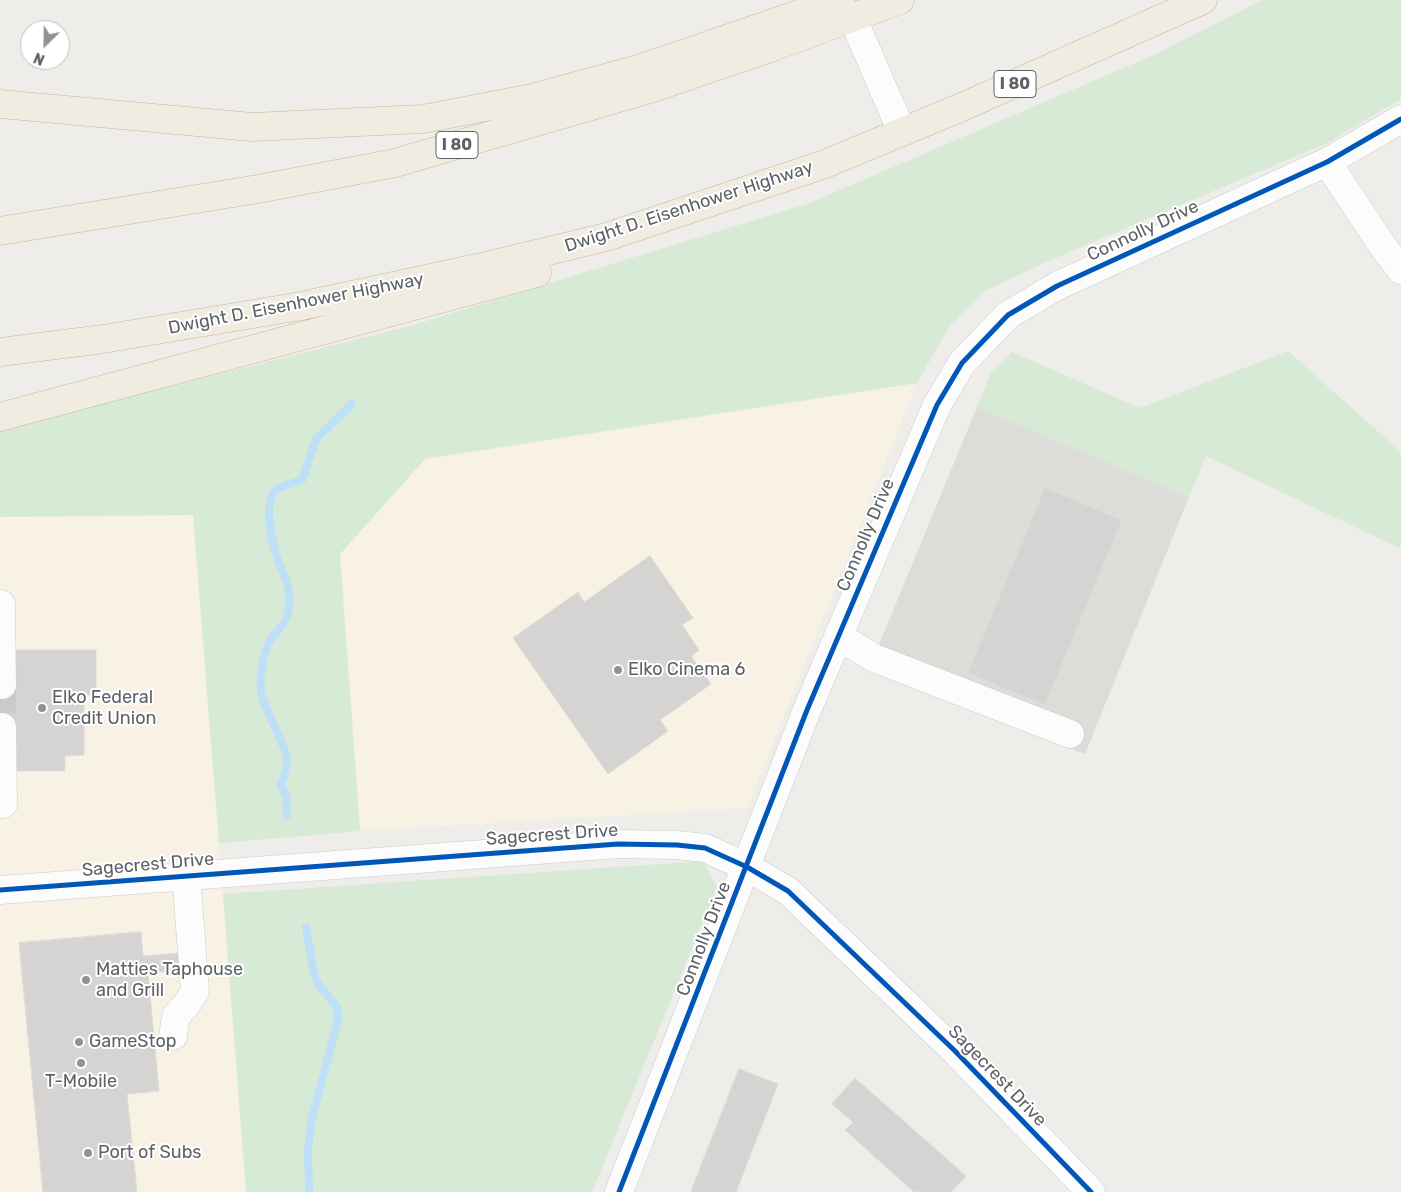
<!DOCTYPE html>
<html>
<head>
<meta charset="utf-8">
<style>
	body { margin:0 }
	#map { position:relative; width:1401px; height:1192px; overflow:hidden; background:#eeede9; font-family:Rubik,sans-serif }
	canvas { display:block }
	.north { position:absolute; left:20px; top:20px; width:50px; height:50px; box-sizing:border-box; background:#fff; border:1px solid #bfc0c2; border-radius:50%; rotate:203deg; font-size:14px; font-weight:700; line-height:20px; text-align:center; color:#5e6267 }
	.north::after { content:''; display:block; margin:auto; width:18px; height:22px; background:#909394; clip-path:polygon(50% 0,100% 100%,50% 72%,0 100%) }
</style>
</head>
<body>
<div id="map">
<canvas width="1401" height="1192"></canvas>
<div class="north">N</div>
</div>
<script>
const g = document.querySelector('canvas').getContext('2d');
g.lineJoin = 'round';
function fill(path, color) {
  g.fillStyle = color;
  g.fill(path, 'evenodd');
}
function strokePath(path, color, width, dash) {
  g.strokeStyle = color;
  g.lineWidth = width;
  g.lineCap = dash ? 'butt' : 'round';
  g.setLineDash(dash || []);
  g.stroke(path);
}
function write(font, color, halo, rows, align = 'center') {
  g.font = font + ' Rubik,sans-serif';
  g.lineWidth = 4;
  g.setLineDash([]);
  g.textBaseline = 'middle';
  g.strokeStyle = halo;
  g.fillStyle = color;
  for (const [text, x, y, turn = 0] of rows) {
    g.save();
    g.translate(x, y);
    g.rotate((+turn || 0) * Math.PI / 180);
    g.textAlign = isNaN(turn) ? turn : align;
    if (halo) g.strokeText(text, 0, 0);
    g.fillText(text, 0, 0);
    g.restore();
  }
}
const commercial = new Path2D(`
	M 917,383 L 747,808 L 360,831 L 340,554 L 425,459 Z
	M 193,515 L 246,1192 L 0,1192 L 0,517 Z`);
const industrial = new Path2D(`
	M 977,407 L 1189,497 L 1085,754 L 869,669 Z`);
const green = new Path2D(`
	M 1262,0 L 1401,0 L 1401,99 L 1327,143 L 1044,263 L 983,292 L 949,327 L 917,383 L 425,459 L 340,554 L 360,831 L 219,843 L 193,515 L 0,517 L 0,429 L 410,326 L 807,204 L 1154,55 Z
	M 1288,351 L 1401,452 L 1401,549 L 1206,456 L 1189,497 L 977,407 L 990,374 L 1012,352 L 1140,408 Z
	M 703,861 L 717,887 L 592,1192 L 246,1192 L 223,894 Z`);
const stream = new Path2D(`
	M 287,815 L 286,796 L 281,785 C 283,778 287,770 287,763 C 288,745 264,713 261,691 C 259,676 263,653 271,639 C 275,633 281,628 285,621 C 288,615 289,602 289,595 C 289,583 283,574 279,563 C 273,545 266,517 271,499 C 274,486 291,484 302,480 L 316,439 L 352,404
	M 306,927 L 314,974 L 319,985 L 337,1007 L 338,1020 L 312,1118 L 308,1150 L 309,1192`);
const building = new Path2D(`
	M 1045,488 L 1122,520 L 1045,705 L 968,673 Z
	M 650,556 L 693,618 L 682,625 L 699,650 L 691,656 L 711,684 L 660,720 L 668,731 L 608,774 L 513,638 L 578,592 L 584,602 Z
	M 11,650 L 96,650 L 96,695 L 84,695 L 84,755 L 65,756 L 65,771 L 12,771 L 0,721 L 0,688 Z
	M 141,932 L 143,956 L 181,953 L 183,970 L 148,973 L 159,1091 L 127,1094 L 137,1192 L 43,1192 L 19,943 Z
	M 739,1069 L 778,1084 L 736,1192 L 691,1192 Z
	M 855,1078 L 966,1176 L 951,1192 L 914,1192 L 845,1130 L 853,1122 L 832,1104 Z`);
const minorTunnel = new Path2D(`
	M 2,685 L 2,727`);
const minor = new Path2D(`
	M 853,19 L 902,132
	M 1327,162 L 1384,248 L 1401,270
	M 1,604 L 2,685
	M 838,636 L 874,658 L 1070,734
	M 0,804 L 3,804 L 2,727
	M 0,890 L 618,844 L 677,845 L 705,848 L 747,867 L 788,891 L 955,1051 L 1091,1192
	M 173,1036 L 176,1016 L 186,1005 L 195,991 L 186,875
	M 619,1192 L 807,710 L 937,405 L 962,363 L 1008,315 L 1057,286 L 1327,162 L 1401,119`);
const highway = new Path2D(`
	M 0,104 L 252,127 L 423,119 L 532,98 L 642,68 L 840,0
	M 0,231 L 258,189 L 395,163 L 653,88 L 773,47 L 900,0
	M 0,352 L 103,339 L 301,306 L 482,267 L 606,237 L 825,164 L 962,107 L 1203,0
	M 0,417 L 537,273`);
const cycleway = new Path2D(`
	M 0,890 L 618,844 L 677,845 L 705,848 L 747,867 L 788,891 L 955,1051 L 1091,1192
	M 619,1192 L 807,710 L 937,405 L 962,363 L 1008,315 L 1057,286 L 1327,162 L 1401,119`);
const markers = [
	[618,670,5,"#909394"],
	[42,708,5,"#909394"],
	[86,980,5,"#909394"],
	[79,1042,5,"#909394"],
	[81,1063,5,"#909394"],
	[88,1153,5,"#909394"]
];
const shields = [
	[1015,84,42],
	[457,145,42]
];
const shieldNames = [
	["I 80",1015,84],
	["I 80",457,145]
];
const streetNames = [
	["Dwight D. Eisenhower Highway",689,207,-18],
	["Connolly Drive",1143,231,-25],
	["Dwight D. Eisenhower Highway",296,304,-11],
	["Connolly Drive",866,535,-67],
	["Sagecrest Drive",552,835,-4],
	["Sagecrest Drive",148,865,-5],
	["Connolly Drive",704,939,-69],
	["Sagecrest Drive",997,1076,46]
];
const poiNames = [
	["Elko Cinema 6",628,670],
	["Elko Federal",52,698],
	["Credit Union",52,719],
	["Matties Taphouse",96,970],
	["and Grill",96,991],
	["GameStop",89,1042],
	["T-Mobile",81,1082,"center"],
	["Port of Subs",98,1153]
];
fill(commercial, '#f7f2e4');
fill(industrial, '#dedcd9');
fill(green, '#d7ead5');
strokePath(stream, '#bedff8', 8);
fill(building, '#d5d4d2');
strokePath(building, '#dedcd8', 1);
strokePath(minorTunnel, '#cacac8', 28, [28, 14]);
strokePath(minor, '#cacbcb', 29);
strokePath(highway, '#c6b895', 29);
strokePath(minor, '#fcfcfc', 28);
strokePath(highway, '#f0ece2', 28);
strokePath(cycleway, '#0057b8', 5);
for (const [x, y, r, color] of markers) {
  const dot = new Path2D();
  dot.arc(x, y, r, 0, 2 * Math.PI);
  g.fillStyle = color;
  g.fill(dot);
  strokePath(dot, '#fff', 2);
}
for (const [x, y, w] of shields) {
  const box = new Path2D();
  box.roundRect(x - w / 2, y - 13.5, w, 27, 4);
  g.fillStyle = '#fff';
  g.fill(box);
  strokePath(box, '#5e6267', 1);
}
write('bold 16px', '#5e6267', null, shieldNames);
write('18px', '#5e6267', '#fff', streetNames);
write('18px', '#5e6267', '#fff', poiNames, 'left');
</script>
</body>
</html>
